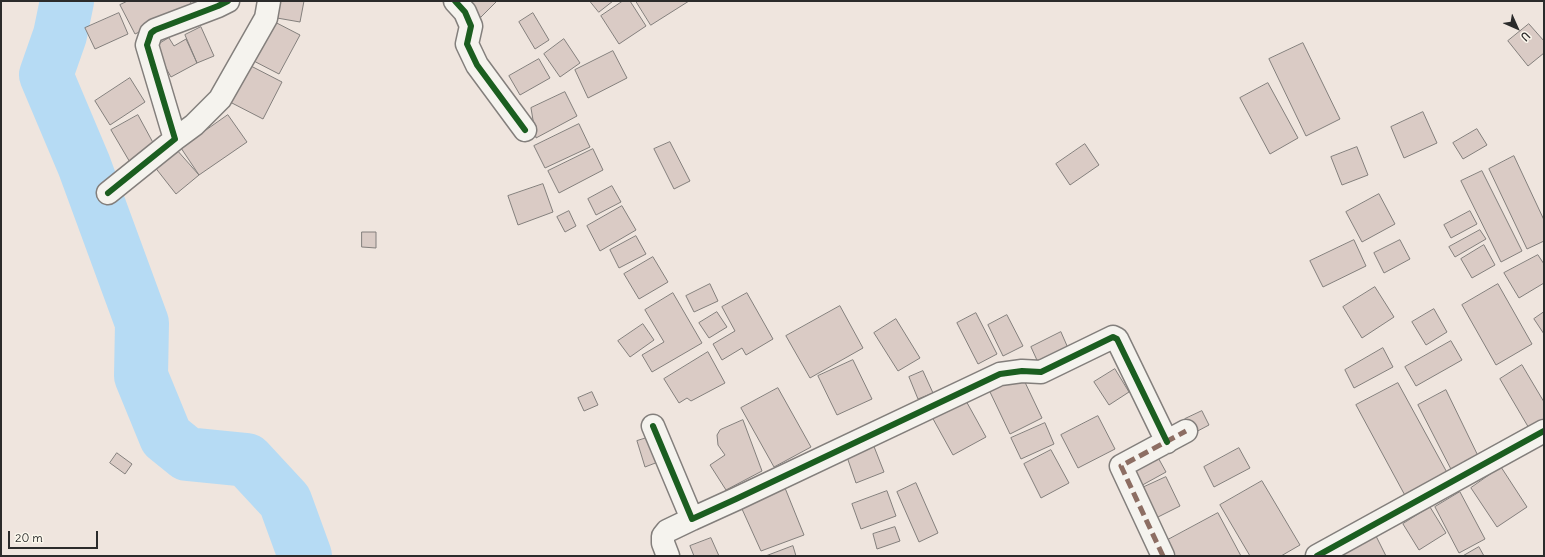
<!DOCTYPE html>
<html>
<head>
<meta charset="utf-8">
<style>
	body { margin:0 }
	#map { position:relative; width:1545px; height:557px; overflow:hidden; background:#efe5de; font-family:Delius,sans-serif }
	canvas { display:block }
	.frame { position:absolute; inset:0; border:2px solid #2b2b2b; pointer-events:none }
	.north { position:absolute; left:1497px; top:8px; width:40px; height:40px; -webkit-text-stroke:3px #fbf7ec; paint-order:stroke; rotate:135deg; font-size:11px; font-weight:700; line-height:16px; text-align:center; color:#2b2b2b }
	.north::after { content:''; display:block; margin:auto; width:14px; height:18px; background:#2b2b2b; clip-path:polygon(50% 0,100% 100%,50% 72%,0 100%) }
	.scale { position:absolute; left:8px; top:531px; width:90px; height:18px; box-sizing:border-box; border:2px solid #2b2b2b; border-top:0; padding-left:5px; font-size:12px; line-height:14px; white-space:nowrap; color:#2b2b2b; -webkit-text-stroke:3px #fbf7ec; paint-order:stroke }
</style>
</head>
<body>
<div id="map">
<canvas width="1545" height="557"></canvas>
<div class="frame"></div>
<div class="north">U</div>
<div class="scale">20 m</div>
</div>
<script>
const g = document.querySelector('canvas').getContext('2d');
g.lineJoin = 'round';
function strokePath(path, color, width, dash) {
  g.strokeStyle = color;
  g.lineWidth = width;
  g.lineCap = dash ? 'butt' : 'round';
  g.setLineDash(dash || []);
  g.stroke(path);
}
function fill(path, color) {
  g.fillStyle = color;
  g.fill(path, 'evenodd');
}
const river = new Path2D(`
	M 67,1 L 60,35 L 46,75 L 84,165 L 142,323 L 141,376 L 166,437 L 187,454 L 247,460 L 285,501 L 305,556`);
const building = new Path2D(`
	M 128,1 L 190,1 L 193,7 L 135,34 L 120,5 Z
	M 280,1 L 304,1 L 300,22 L 277,18 Z
	M 466,1 L 497,1 L 481,17 Z
	M 590,1 L 613,1 L 599,12 Z
	M 623,1 L 630,1 L 646,26 L 619,44 L 601,16 Z
	M 636,1 L 689,1 L 651,25 Z
	M 119,13 L 128,34 L 95,49 L 85,28 Z
	M 533,13 L 549,40 L 535,49 L 519,22 Z
	M 269,19 L 300,35 L 279,74 L 248,58 Z
	M 1529,24 L 1544,41 L 1544,53 L 1528,66 L 1508,41 Z
	M 201,27 L 214,56 L 197,63 L 185,35 Z
	M 169,38 L 174,46 L 186,39 L 197,63 L 171,77 L 154,47 Z
	M 564,39 L 580,63 L 560,77 L 544,54 Z
	M 1303,43 L 1340,119 L 1306,136 L 1269,59 Z
	M 613,51 L 627,78 L 588,98 L 575,70 Z
	M 539,59 L 550,78 L 520,95 L 509,76 Z
	M 249,65 L 282,82 L 263,119 L 230,102 Z
	M 130,78 L 145,102 L 110,125 L 95,101 Z
	M 1268,83 L 1298,138 L 1270,154 L 1240,98 Z
	M 565,92 L 577,116 L 536,138 L 531,108 Z
	M 1423,112 L 1437,143 L 1404,158 L 1391,127 Z
	M 138,115 L 157,150 L 131,164 L 111,130 Z
	M 228,115 L 247,142 L 199,175 L 181,148 Z
	M 579,124 L 590,147 L 545,168 L 534,146 Z
	M 1477,129 L 1487,145 L 1463,159 L 1453,143 Z
	M 670,142 L 690,181 L 674,189 L 654,149 Z
	M 1085,144 L 1099,165 L 1070,185 L 1056,164 Z
	M 1357,147 L 1368,175 L 1342,185 L 1331,157 Z
	M 176,149 L 199,175 L 176,194 L 154,166 Z
	M 593,149 L 603,170 L 559,193 L 548,171 Z
	M 1514,156 L 1544,220 L 1544,241 L 1527,249 L 1489,169 Z
	M 1482,171 L 1522,251 L 1501,262 L 1461,181 Z
	M 543,184 L 553,212 L 518,225 L 508,196 Z
	M 612,186 L 621,202 L 596,215 L 588,199 Z
	M 1379,194 L 1395,224 L 1362,242 L 1346,212 Z
	M 622,206 L 636,230 L 600,251 L 587,226 Z
	M 569,211 L 576,226 L 565,232 L 557,217 Z
	M 1470,211 L 1477,224 L 1451,238 L 1444,225 Z
	M 1480,230 L 1486,239 L 1455,257 L 1449,247 Z
	M 362,232 L 376,232 L 376,248 L 362,247 Z
	M 636,236 L 646,254 L 619,268 L 610,250 Z
	M 1354,240 L 1366,266 L 1323,287 L 1310,261 Z
	M 1400,240 L 1410,259 L 1384,273 L 1374,253 Z
	M 1484,245 L 1495,265 L 1472,278 L 1461,259 Z
	M 1538,255 L 1544,264 L 1544,283 L 1519,298 L 1504,273 Z
	M 653,257 L 668,282 L 639,299 L 624,274 Z
	M 710,284 L 718,301 L 694,312 L 686,296 Z
	M 1498,284 L 1532,344 L 1496,365 L 1462,305 Z
	M 1375,287 L 1394,317 L 1362,338 L 1343,307 Z
	M 673,293 L 702,343 L 652,372 L 642,355 L 664,342 L 645,310 Z
	M 747,293 L 773,339 L 746,355 L 742,348 L 722,360 L 713,344 L 735,331 L 722,307 Z
	M 840,306 L 863,348 L 810,378 L 786,336 Z
	M 1434,309 L 1447,332 L 1426,345 L 1412,322 Z
	M 717,312 L 727,327 L 709,338 L 699,323 Z
	M 1544,312 L 1544,334 L 1534,319 Z
	M 976,313 L 997,354 L 978,364 L 957,323 Z
	M 1007,315 L 1023,346 L 1003,356 L 988,325 Z
	M 896,319 L 920,358 L 898,371 L 874,333 Z
	M 643,324 L 654,340 L 630,357 L 618,341 Z
	M 1061,332 L 1071,355 L 1041,369 L 1031,347 Z
	M 1451,341 L 1462,360 L 1416,386 L 1405,367 Z
	M 1383,348 L 1393,367 L 1354,388 L 1345,370 Z
	M 708,352 L 725,383 L 691,401 L 687,398 L 679,403 L 664,379 Z
	M 853,360 L 872,399 L 837,415 L 818,376 Z
	M 1522,365 L 1544,402 L 1544,428 L 1533,435 L 1500,379 Z
	M 1115,369 L 1129,392 L 1109,405 L 1094,382 Z
	M 923,371 L 933,393 L 918,399 L 909,377 Z
	M 1022,376 L 1042,418 L 1010,434 L 990,392 Z
	M 1398,383 L 1450,478 L 1408,501 L 1356,405 Z
	M 778,388 L 811,447 L 774,467 L 741,408 Z
	M 1446,390 L 1481,462 L 1455,477 L 1418,405 Z
	M 592,392 L 598,405 L 584,411 L 578,398 Z
	M 965,399 L 986,437 L 953,455 L 932,417 Z
	M 1202,411 L 1209,425 L 1192,434 L 1185,419 Z
	M 1098,416 L 1115,449 L 1078,468 L 1061,435 Z
	M 743,420 L 762,471 L 726,490 L 710,465 L 725,455 L 718,445 L 717,435 L 720,430 Z
	M 1045,423 L 1054,444 L 1021,459 L 1011,438 Z
	M 650,437 L 658,462 L 645,467 L 637,441 Z
	M 873,444 L 884,472 L 856,483 L 846,454 Z
	M 1239,448 L 1250,468 L 1214,487 L 1204,467 Z
	M 1051,450 L 1069,483 L 1041,498 L 1024,464 Z
	M 1155,452 L 1166,472 L 1137,488 L 1126,467 Z
	M 117,453 L 132,464 L 125,474 L 110,463 Z
	M 1501,467 L 1527,507 L 1497,527 L 1471,488 Z
	M 1166,477 L 1180,506 L 1156,518 L 1142,488 Z
	M 1262,481 L 1300,545 L 1281,556 L 1250,556 L 1220,505 Z
	M 916,483 L 938,533 L 919,542 L 897,492 Z
	M 785,488 L 804,535 L 761,551 L 742,509 Z
	M 887,491 L 896,516 L 861,529 L 852,504 Z
	M 1460,492 L 1485,539 L 1459,553 L 1435,507 Z
	M 1430,507 L 1446,533 L 1419,550 L 1403,524 Z
	M 1218,513 L 1241,556 L 1172,556 L 1164,542 Z
	M 895,527 L 900,541 L 877,549 L 873,534 Z
	M 1374,532 L 1386,556 L 1328,556 Z
	M 711,538 L 719,556 L 694,556 L 690,546 Z
	M 793,546 L 796,556 L 766,556 Z
	M 1479,547 L 1484,556 L 1463,556 Z`);
const minor = new Path2D(`
	M 455,1 L 465,12 L 471,26 L 467,44 L 477,65 L 525,130
	M 175,139 L 194,125 L 220,99 L 266,18 L 269,1
	M 108,193 L 175,139 L 147,45 L 151,33 L 155,30 L 218,6 L 228,1
	M 653,426 L 692,519 L 736,499 L 1000,374 L 1022,371 L 1041,372 L 1113,337 L 1117,339 L 1167,442
	M 668,556 L 663,543 L 663,536 L 667,531 L 692,519
	M 1163,556 L 1121,466 L 1186,431
	M 1317,556 L 1544,431`);
const quiet = new Path2D(`
	M 1163,556 L 1121,466 L 1186,431`);
const cycleway = new Path2D(`
	M 455,1 L 465,12 L 471,26 L 467,44 L 477,65 L 525,130
	M 108,193 L 175,139 L 147,45 L 151,33 L 155,30 L 218,6 L 228,1
	M 653,426 L 692,519 L 736,499 L 1000,374 L 1022,371 L 1041,372 L 1113,337 L 1117,339 L 1167,442
	M 1317,556 L 1544,431`);
strokePath(river, '#b6dbf4', 54);
fill(building, '#dacbc5');
strokePath(building, '#837f7c', 1);
strokePath(minor, '#837f7c', 25);
strokePath(minor, '#f5f3ee', 22);
strokePath(quiet, '#8d6e63', 5, [10, 5]);
strokePath(cycleway, '#1b5e20', 6);
</script>
</body>
</html>
